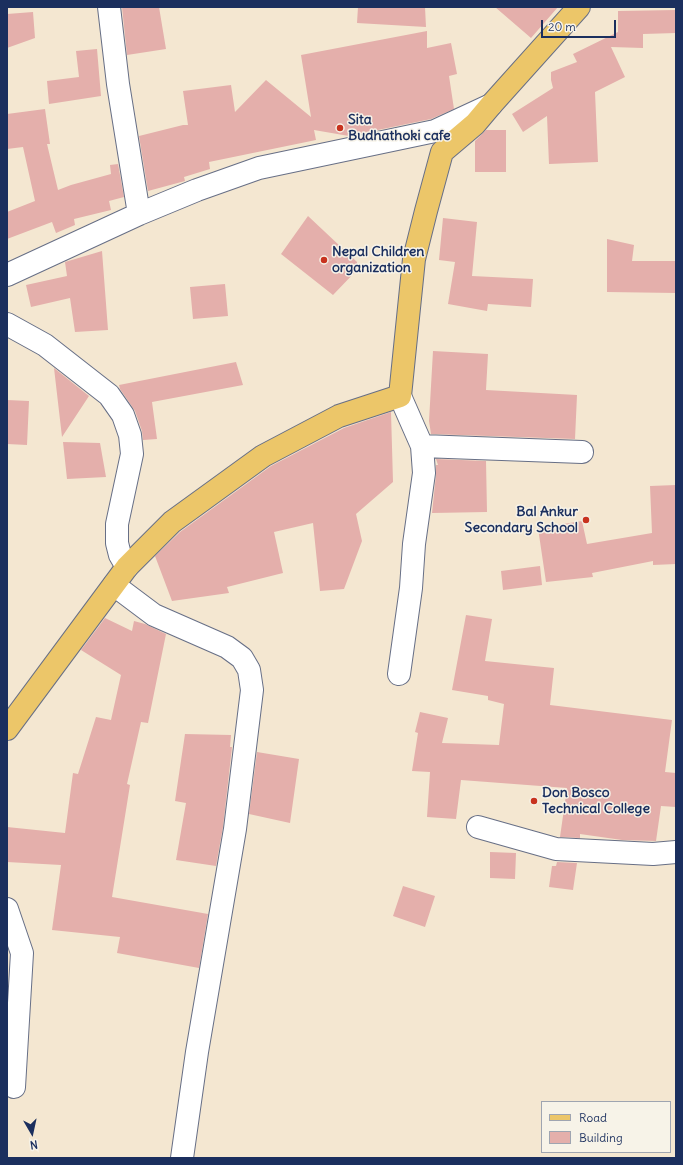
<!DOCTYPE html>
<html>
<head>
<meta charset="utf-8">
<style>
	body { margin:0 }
	#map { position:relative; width:683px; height:1165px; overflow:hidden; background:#f4e7d1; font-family:Delius,sans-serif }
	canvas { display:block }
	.frame { position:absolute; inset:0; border:8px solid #1b2f5e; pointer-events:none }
	.legend { position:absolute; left:541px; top:1101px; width:130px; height:52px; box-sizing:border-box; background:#f7f3e8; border:1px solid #9fa5b1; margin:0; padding:5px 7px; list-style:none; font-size:12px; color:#1b2f5e }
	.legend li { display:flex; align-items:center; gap:8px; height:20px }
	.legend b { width:20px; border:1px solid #9fa5b1 }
	.north { position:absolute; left:12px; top:1113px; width:40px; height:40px; -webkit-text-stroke:3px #f7f3e8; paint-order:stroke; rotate:171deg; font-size:11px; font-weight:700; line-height:16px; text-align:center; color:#1b2f5e }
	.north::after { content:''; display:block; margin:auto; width:14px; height:18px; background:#1b2f5e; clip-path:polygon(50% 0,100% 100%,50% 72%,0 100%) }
	.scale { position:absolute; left:541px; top:20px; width:75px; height:18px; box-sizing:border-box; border:2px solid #1b2f5e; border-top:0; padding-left:5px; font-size:12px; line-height:14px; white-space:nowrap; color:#1b2f5e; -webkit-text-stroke:3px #f7f3e8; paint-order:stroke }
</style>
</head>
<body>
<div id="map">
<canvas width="683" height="1165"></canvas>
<div class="frame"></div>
<ul class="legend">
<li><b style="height:5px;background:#ecc669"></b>Road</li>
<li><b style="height:11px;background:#e4afab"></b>Building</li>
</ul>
<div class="north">N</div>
<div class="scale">20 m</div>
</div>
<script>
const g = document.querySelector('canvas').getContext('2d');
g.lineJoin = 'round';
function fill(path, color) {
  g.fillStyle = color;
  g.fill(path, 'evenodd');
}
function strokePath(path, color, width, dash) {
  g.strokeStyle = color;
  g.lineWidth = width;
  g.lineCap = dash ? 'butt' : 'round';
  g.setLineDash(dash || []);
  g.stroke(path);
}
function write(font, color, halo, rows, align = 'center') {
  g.font = font + ' Delius,sans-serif';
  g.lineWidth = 3;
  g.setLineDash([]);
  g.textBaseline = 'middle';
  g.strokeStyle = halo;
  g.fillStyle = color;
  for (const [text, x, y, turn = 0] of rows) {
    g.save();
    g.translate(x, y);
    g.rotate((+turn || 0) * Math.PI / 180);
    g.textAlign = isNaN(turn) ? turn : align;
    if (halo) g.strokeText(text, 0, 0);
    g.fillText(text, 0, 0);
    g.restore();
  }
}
const building = new Path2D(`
	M 122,7 L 159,7 L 166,49 L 127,55 Z
	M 358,7 L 425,7 L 426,27 L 357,23 Z
	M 495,7 L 558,7 L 531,38 Z
	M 676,10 L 676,33 L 643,34 L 643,48 L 611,47 L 625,77 L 595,92 L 598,162 L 549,164 L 547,116 L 523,132 L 512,114 L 553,88 L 551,80 L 551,72 L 577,62 L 573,54 L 618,32 L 618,11 Z
	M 33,12 L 35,38 L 7,48 L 7,14 Z
	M 427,31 L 427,48 L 451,43 L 457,74 L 449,76 L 454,109 L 431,119 L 349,136 L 314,130 L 316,140 L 209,162 L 210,169 L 184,177 L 185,181 L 148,191 L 139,136 L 183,125 L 188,125 L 183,91 L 231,85 L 235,112 L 266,80 L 311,117 L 301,55 Z
	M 97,49 L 101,96 L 49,104 L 47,81 L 79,77 L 76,51 Z
	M 45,109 L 50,144 L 47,144 L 58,190 L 71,185 L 111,174 L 110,165 L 118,164 L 124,197 L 109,201 L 111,210 L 74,219 L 75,225 L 56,233 L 52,222 L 7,239 L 7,212 L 35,201 L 23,147 L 7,149 L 7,114 Z
	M 486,130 L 506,130 L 506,172 L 475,172 L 475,141 Z
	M 308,216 L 357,262 L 357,270 L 333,295 L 281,254 Z
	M 443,218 L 477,222 L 472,276 L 533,279 L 531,307 L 488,304 L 487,311 L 448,304 L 455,262 L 439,260 Z
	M 607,239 L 634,245 L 632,261 L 676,261 L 676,293 L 607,292 Z
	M 102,251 L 108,330 L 75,332 L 70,298 L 31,307 L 26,285 L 67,276 L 65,262 Z
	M 225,284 L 228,316 L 193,319 L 190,287 Z
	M 433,351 L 488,354 L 486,390 L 577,395 L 575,439 L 431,434 L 429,421 Z
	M 236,362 L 243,385 L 152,402 L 157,439 L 143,440 L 142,431 L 135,411 L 120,389 L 119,385 Z
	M 54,368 L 89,396 L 62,437 Z
	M 7,400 L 29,401 L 27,445 L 7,444 Z
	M 391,412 L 393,482 L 356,514 L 362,541 L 344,589 L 320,591 L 313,523 L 274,532 L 283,573 L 227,587 L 229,593 L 172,601 L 155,556 L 180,532 L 271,466 L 344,428 Z
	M 63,442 L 100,443 L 106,477 L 67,479 Z
	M 436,459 L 486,461 L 487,512 L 432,513 L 436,475 L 436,465 L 438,465 Z
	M 676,485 L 676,564 L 653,565 L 653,561 L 592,573 L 593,577 L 546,582 L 538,528 L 582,521 L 587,544 L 652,533 L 650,486 Z
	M 540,566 L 542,585 L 503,590 L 501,571 Z
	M 466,615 L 492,619 L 485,661 L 554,668 L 550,705 L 672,720 L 665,772 L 676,773 L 676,807 L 661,806 L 656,841 L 622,840 L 580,834 L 580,838 L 560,837 L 567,788 L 461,780 L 456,819 L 427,817 L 430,772 L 412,771 L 418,733 L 415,732 L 420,712 L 448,718 L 442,743 L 499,745 L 504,704 L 488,700 L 488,696 L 452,690 Z
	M 105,618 L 132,631 L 134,621 L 145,624 L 166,634 L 148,723 L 141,722 L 127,784 L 130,785 L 112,897 L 208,914 L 199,968 L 117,953 L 120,937 L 52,930 L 61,865 L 7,862 L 7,827 L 65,833 L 73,773 L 78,774 L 96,717 L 111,720 L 121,675 L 81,650 Z
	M 185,734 L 231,735 L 230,747 L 232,747 L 223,827 L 216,866 L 176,860 L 186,803 L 175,801 Z
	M 257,752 L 299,759 L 290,823 L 249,814 Z
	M 490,852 L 516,853 L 515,879 L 490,878 Z
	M 557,862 L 577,863 L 573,890 L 549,887 L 552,866 L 556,866 Z
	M 403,886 L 435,896 L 425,927 L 393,916 Z`);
const minor = new Path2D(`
	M 109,7 L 118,84 L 139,214
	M 7,275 L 139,214 L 197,190 L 259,168 L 435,131 L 491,105
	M 7,324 L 45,345 L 109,395 L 123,415 L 130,435 L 132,454 L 117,524 L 117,543 L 120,555 L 127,567
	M 422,446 L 582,452
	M 114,585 L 154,615 L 227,647 L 242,658 L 249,670 L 252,690 L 235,829 L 197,1052 L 182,1158
	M 399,674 L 411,588 L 414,544 L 424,473 L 422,446 L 400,396
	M 478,827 L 556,849 L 653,854 L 676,852
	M 7,909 L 22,953 L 14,1087`);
const major = new Path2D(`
	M 7,729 L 127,567 L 172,522 L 263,456 L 339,416 L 400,396 L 414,259 L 426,211 L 442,152 L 475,124 L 491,105 L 579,7`);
const markers = [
	[340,128,4,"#c8321e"],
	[324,260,4,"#c8321e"],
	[586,520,4,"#c8321e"],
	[534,801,4,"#c8321e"]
];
const poiNames = [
	["Sita",348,120],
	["Budhathoki cafe",348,136],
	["Nepal Children",332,252],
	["organization",332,268],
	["Bal Ankur",578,512,"right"],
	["Secondary School",578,528,"right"],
	["Don Bosco",542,793],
	["Technical College",542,809]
];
fill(building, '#e4afab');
strokePath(minor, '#676f86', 24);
strokePath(major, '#676f86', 24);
strokePath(minor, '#fff', 22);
strokePath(major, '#ecc669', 22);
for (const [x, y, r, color] of markers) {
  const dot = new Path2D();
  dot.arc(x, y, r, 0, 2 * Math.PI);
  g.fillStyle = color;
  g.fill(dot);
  strokePath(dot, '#f7f3e8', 1.5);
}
write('bold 14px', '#1b2f5e', '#f7f3e8', poiNames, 'left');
</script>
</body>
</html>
